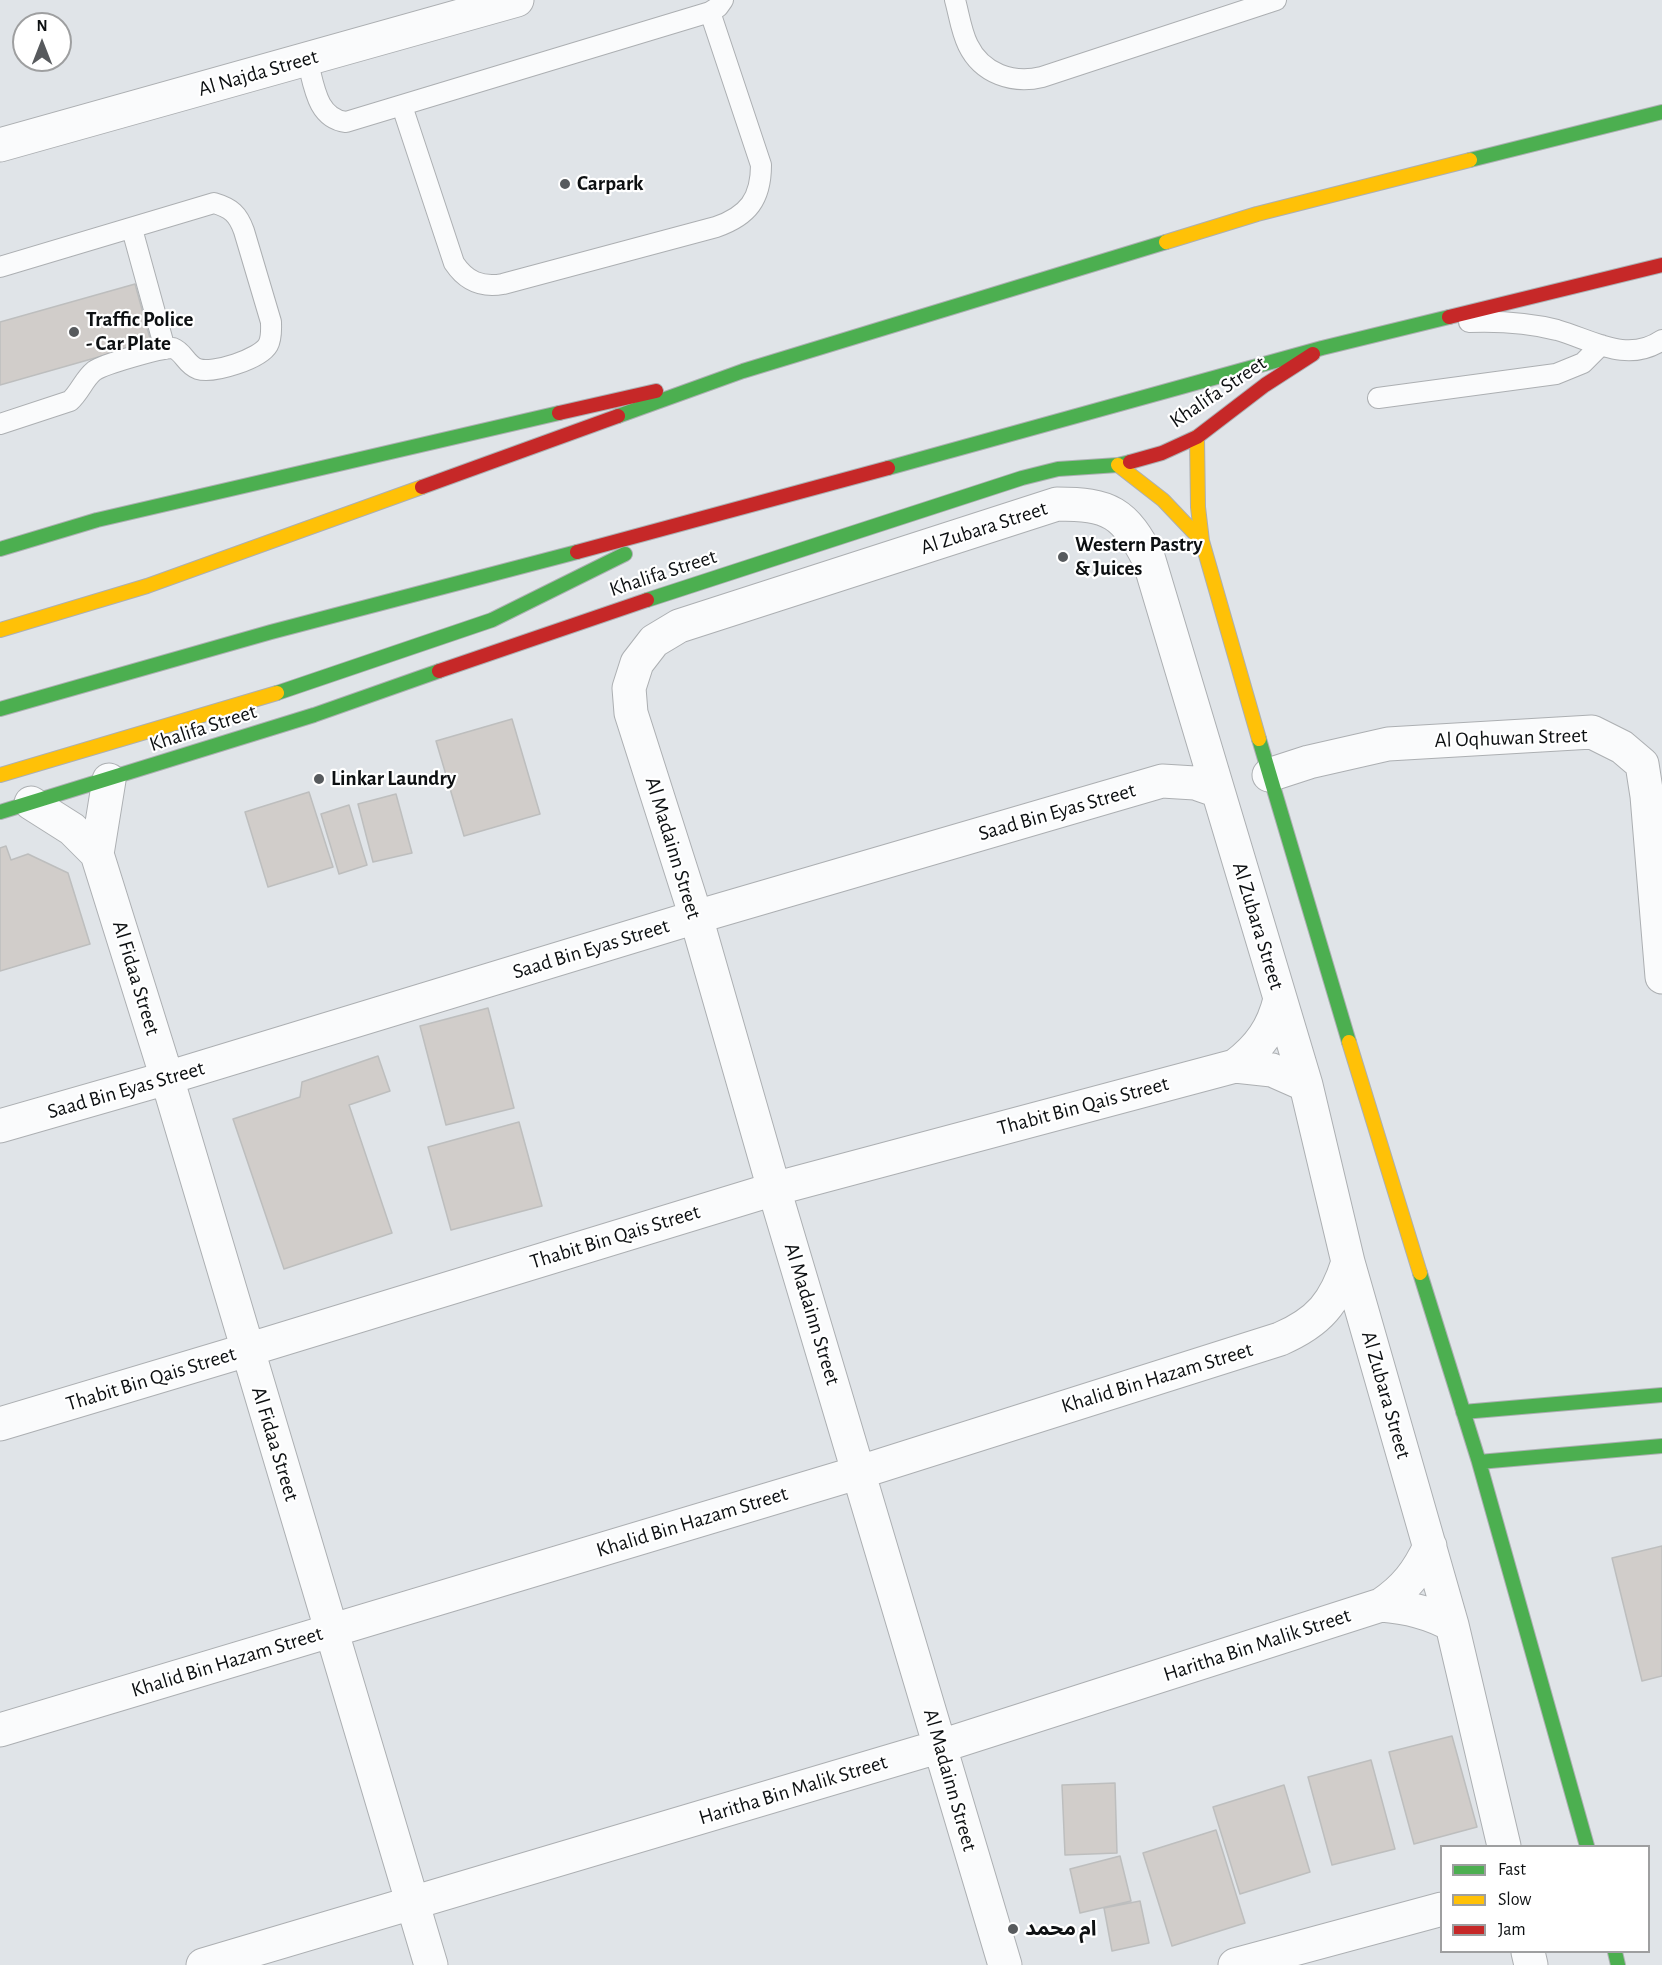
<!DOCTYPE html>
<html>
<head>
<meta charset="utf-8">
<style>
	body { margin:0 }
	#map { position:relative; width:1662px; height:1965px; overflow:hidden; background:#e0e4e8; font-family:"Alegreya Sans",sans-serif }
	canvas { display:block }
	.legend { position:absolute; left:1440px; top:1845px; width:210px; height:108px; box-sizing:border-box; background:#fff; border:2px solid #9e9fa0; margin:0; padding:8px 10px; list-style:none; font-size:18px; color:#0d1012 }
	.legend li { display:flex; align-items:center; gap:12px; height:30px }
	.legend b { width:30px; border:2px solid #9e9fa0 }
	.north { position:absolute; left:12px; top:12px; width:60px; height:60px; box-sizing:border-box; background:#fff; border:2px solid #9e9fa0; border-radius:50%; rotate:0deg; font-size:16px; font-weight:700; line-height:24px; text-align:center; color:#0d1012 }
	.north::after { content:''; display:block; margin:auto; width:21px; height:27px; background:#575a5d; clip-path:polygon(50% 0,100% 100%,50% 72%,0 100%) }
</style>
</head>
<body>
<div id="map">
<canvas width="1662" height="1965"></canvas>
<ul class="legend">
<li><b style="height:8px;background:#4caf50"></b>Fast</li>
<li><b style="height:8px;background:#ffc107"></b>Slow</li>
<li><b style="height:8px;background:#c62828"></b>Jam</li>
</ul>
<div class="north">N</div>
</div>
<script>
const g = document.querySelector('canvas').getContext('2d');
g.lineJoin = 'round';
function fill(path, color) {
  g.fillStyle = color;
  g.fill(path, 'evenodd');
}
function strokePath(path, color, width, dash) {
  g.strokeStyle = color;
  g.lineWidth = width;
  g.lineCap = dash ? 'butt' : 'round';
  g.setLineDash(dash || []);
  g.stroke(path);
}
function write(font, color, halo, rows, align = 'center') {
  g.font = font + ' "Alegreya Sans","Noto Sans Arabic",sans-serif';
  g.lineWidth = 4.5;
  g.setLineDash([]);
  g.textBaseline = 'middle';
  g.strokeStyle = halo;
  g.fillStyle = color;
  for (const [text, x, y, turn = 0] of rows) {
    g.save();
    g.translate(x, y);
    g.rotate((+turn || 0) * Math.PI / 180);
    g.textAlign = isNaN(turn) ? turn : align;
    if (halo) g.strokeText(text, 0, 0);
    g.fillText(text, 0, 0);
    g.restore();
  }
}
const building = new Path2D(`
	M 135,284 L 151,342 L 0,385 L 0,322 Z
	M 512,719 L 540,814 L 464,836 L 436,741 Z
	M 309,792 L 333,867 L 268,887 L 245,812 Z
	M 396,794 L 412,853 L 373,862 L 358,804 Z
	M 349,805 L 367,865 L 339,874 L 321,814 Z
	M 6,846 L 11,860 L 28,854 L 68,873 L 90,944 L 0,971 L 0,848 Z
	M 488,1008 L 514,1108 L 446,1125 L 420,1026 Z
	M 378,1056 L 390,1091 L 349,1105 L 392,1233 L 284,1269 L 233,1119 L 300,1097 L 302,1082 Z
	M 519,1122 L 542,1206 L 451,1230 L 428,1147 Z
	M 1662,1546 L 1662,1676 L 1642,1681 L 1612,1558 Z
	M 1452,1736 L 1477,1827 L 1414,1844 L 1389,1752 Z
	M 1371,1760 L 1395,1849 L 1332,1865 L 1308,1777 Z
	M 1115,1783 L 1117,1853 L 1065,1855 L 1062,1785 Z
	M 1284,1785 L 1310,1872 L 1240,1894 L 1213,1807 Z
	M 1216,1830 L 1245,1923 L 1172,1946 L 1143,1853 Z
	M 1120,1856 L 1131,1901 L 1080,1913 L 1070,1869 Z
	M 1140,1901 L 1149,1943 L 1112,1951 L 1104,1908 Z`);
const lane = new Path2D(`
	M 955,0 C 959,14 961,31 968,45 C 982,74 1013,84 1042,77 L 1276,0
	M 307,59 C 314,84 316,118 346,122 L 710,12 L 718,7 L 723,0
	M 402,106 L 454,263 C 466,281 481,288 503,284 L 716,227 C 748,216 761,199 761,165 L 710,12
	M 132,229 L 165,349
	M 0,267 L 214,203 C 231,208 238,214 244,231 L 271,322 C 271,329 272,338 268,345 C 260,359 213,374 198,369 C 186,365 184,352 173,348 C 160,348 104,364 94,371 C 84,379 80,392 70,401 L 0,424
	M 1469,322 C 1497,321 1530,323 1557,330 C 1592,340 1627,364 1662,340
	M 1378,398 L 1556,374 L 1583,363 L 1601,345`);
const street = new Path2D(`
	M 0,145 L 517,0
	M 1269,775 L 1309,762 L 1388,744 L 1592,732 L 1622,747 L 1642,764 L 1647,796 L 1662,977
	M 31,803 L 72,829 L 97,854 L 167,1078 L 431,1965
	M 97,854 L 109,780
	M 1235,1066 C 1260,1047 1273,1028 1280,999
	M 0,1126 L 167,1078 L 696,917 L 1162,781 L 1195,783 L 1218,791
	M 0,1424 L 247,1350 L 774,1189 L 1235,1066 L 1272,1070 L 1306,1085
	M 1381,1605 C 1407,1607 1429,1612 1452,1625
	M 0,1730 L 860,1472 L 1280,1339 C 1319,1322 1335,1303 1348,1262
	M 1528,1952 L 1531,1965
	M 203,1965 L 941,1746 L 1381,1605 C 1405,1589 1418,1572 1430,1546
	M 1005,1965 L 774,1189 L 696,917 L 631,713 L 629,688 L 637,663 L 654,641 L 679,626 L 1057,504 C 1109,504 1125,512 1149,560 L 1306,1085 L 1348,1262 L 1452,1625 L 1504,1846
	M 1235,1965 L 1442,1909`);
const fast = new Path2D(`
	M 1470,160 L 1662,112
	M 618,416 L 743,371 L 1166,242
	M 888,468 L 1322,348 L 1449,317
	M 0,549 L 97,520 L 559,413
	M 647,600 L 1022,478 L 1058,469 L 1118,465 L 1130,462
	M 277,693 L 492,620 L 625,554
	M 0,709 L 271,632 L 577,552
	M 1259,739 L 1349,1042
	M 0,812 L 314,715 L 439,671
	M 1420,1273 L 1479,1462 L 1587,1846
	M 1463,1412 L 1662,1395
	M 1479,1462 L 1662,1446
	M 1615,1952 L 1618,1965`);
const slow = new Path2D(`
	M 1166,242 L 1257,214 L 1470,160
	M 1197,437 L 1198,507 L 1202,541 L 1259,739
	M 1118,465 L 1163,500 L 1202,541
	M 0,630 L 147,586 L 422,487
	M 0,775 L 277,693
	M 1349,1042 L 1420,1273`);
const jam = new Path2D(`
	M 1449,317 L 1662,265
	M 559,413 L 656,391
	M 1130,462 L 1162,453 L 1197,437 L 1265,385 L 1313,354
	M 422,487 L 618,416
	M 577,552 L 888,468
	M 439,671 L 647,600`);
const markers = [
	[565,184,6,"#575a5d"],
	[74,332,6,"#575a5d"],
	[1063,557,6,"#575a5d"],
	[319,779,6,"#575a5d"],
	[1013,1929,6,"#575a5d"]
];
const streetNames = [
	["Al Najda Street",258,73,-16],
	["Khalifa Street",1218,392,-34],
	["Al Zubara Street",984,528,-18],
	["Khalifa Street",663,573,-18],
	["Khalifa Street",203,728,-18],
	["Al Oqhuwan Street",1511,738,-2],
	["Saad Bin Eyas Street",1057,812,-16],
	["Al Madainn Street",673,848,73],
	["Al Zubara Street",1258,926,73],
	["Saad Bin Eyas Street",591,949,-17],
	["Al Fidaa Street",136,978,73],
	["Saad Bin Eyas Street",126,1090,-16],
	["Thabit Bin Qais Street",1083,1106,-15],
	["Thabit Bin Qais Street",615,1237,-17],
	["Al Madainn Street",812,1314,73],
	["Khalid Bin Hazam Street",1157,1378,-17],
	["Thabit Bin Qais Street",151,1379,-17],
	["Al Zubara Street",1386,1395,74],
	["Al Fidaa Street",275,1444,73],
	["Khalid Bin Hazam Street",692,1522,-17],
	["Haritha Bin Malik Street",1257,1645,-18],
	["Khalid Bin Hazam Street",227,1662,-17],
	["Al Madainn Street",950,1780,74],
	["Haritha Bin Malik Street",793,1790,-17]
];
const poiNames = [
	["Carpark",577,184],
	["Traffic Police",86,320],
	["- Car Plate",86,344],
	["Western Pastry",1075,545],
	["& Juices",1075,569],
	["Linkar Laundry",331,779],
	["ام محمد",1025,1929]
];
fill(building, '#d1cdca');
strokePath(building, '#bdbebe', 1.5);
strokePath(lane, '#acafb2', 22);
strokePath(street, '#acafb2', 35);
strokePath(fast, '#acafb2', 16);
strokePath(slow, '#acafb2', 16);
strokePath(jam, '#acafb2', 16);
strokePath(lane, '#fafbfc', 20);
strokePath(street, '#fafbfc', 33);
strokePath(fast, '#4caf50', 14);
strokePath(slow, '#ffc107', 14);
strokePath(jam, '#c62828', 14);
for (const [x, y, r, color] of markers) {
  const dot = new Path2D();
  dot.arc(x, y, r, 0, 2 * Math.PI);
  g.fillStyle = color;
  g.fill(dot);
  strokePath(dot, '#fff', 2);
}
write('21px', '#0d1012', '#fff', streetNames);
write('bold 21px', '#0d1012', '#fff', poiNames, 'left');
</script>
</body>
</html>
